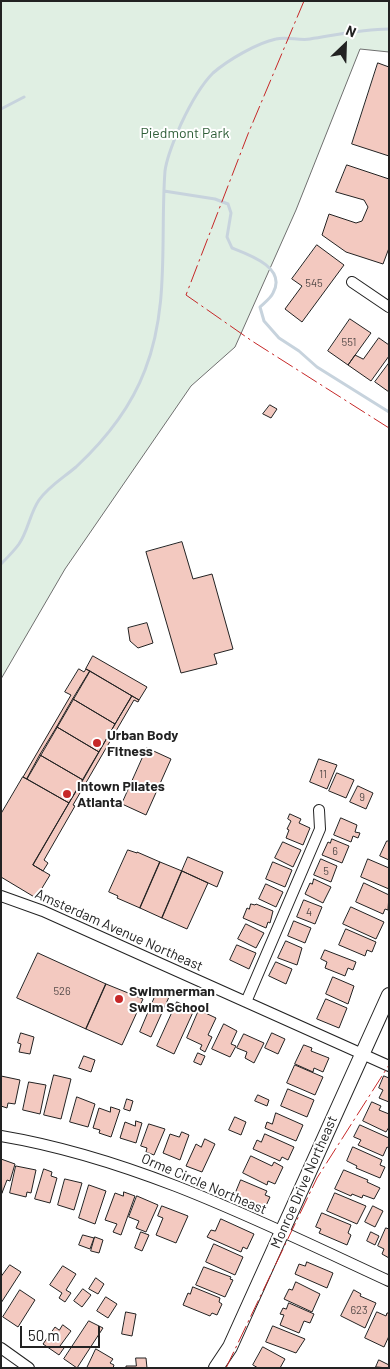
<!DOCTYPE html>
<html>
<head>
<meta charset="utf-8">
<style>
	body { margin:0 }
	#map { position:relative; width:390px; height:1369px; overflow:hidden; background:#fff; font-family:Barlow,sans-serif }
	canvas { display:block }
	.frame { position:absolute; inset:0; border:2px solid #222; pointer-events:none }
	.north { position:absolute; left:320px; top:20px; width:50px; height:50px; -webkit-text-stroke:4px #fff; paint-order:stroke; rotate:24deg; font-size:14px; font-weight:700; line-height:20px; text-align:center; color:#222 }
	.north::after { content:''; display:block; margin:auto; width:18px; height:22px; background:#222; clip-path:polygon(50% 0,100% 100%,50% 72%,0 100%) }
	.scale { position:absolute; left:20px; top:1326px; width:80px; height:22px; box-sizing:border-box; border:2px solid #222; border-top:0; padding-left:6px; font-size:15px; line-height:18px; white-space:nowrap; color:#222; -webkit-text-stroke:4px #fff; paint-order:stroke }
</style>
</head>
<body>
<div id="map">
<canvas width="390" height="1369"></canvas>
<div class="frame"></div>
<div class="north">N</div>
<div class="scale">50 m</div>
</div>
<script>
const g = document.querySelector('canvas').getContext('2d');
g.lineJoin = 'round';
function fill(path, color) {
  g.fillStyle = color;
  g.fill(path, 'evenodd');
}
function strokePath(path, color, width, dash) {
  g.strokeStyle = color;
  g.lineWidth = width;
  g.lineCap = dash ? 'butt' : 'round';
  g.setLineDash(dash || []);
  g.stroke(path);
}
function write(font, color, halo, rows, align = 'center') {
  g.font = font + ' Barlow,sans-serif';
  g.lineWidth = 4;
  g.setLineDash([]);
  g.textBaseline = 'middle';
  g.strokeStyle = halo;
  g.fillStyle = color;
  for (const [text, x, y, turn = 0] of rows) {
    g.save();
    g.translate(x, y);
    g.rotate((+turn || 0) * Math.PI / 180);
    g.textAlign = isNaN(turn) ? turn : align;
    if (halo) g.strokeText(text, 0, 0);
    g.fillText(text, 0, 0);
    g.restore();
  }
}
const green = new Path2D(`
	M 1,1 L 389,1 L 389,52 L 360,49 L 296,210 L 235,347 L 191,386 L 65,569 L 1,679 Z`);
const stream = new Path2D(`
	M 1,109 L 24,97
	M 164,191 L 215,199 L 228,204 L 231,213 L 227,237 L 232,248 C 250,255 287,268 273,293 C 271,298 264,303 260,307 L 264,321 L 279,338 L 299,351 L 317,367 L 389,412
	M 1,564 C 7,558 14,551 19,544 C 28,531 30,513 39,500 C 49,486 63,478 76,467 C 105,440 131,407 145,370 C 170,306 160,237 165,171 C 167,155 175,138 181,124 C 188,109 201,85 213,73 C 228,60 257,43 276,39 C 287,36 299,41 310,39 C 336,35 362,29 389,29`);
const building = new Path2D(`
	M 378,63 L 389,67 L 389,156 L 352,144 Z
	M 347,165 L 389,179 L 389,248 L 383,264 L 346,252 L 322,235 L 329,214 L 356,223 L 362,221 L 368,207 L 364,200 L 336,192 Z
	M 317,245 L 344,265 L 302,322 L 285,309 L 302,286 L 292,279 Z
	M 350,319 L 371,333 L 348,365 L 328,351 Z
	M 379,338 L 389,345 L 389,356 L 371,381 L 348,365 L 355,355 L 363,359 Z
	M 389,363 L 389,392 L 375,382 Z
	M 270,405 L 277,409 L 271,418 L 263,414 Z
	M 182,542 L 193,579 L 212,574 L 233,649 L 214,654 L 217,664 L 181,673 L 146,552 Z
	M 147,623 L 153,643 L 138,648 L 130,641 L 128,628 Z
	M 93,656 L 147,687 L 139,700 L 86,669 Z
	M 79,669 L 84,672 L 86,669 L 90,671 L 27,779 L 23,777 L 71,695 L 65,692 Z
	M 90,671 L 132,696 L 115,724 L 73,699 Z
	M 132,696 L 139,700 L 138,702 L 134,700 L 73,805 L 75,806 L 44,860 L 48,863 L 43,871 L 33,865 Z
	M 73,699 L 115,724 L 99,752 L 57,727 Z
	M 57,727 L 99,752 L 83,780 L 40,755 Z
	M 147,748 L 171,759 L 146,815 L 122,804 Z
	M 40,755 L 83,780 L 69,803 L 27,779 Z
	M 319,759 L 337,765 L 327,789 L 310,782 Z
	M 337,773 L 354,780 L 346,798 L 329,791 Z
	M 23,777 L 69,803 L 33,865 L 50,875 L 36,898 L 1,877 L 1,814 Z
	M 358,786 L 373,793 L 366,809 L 350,802 Z
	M 290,814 L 301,819 L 299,823 L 310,828 L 303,845 L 286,838 L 289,830 L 287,829 L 291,821 L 288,819 Z
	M 341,818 L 357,825 L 355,832 L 360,833 L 358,838 L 353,836 L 351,842 L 334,835 Z
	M 332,839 L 349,846 L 342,863 L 322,855 L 328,842 L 330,843 Z
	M 387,841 L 389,841 L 389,860 L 380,856 Z
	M 283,842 L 301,850 L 293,867 L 275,858 Z
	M 128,850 L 137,853 L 137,852 L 160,862 L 140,908 L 117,898 L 118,896 L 109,892 Z
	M 188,857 L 223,872 L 217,887 L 182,871 Z
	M 321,859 L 337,866 L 331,882 L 314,875 Z
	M 368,859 L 389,868 L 389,889 L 361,877 Z
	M 160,862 L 182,871 L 162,918 L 140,908 Z
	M 273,862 L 292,870 L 285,887 L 266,879 Z
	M 182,871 L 208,883 L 187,929 L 162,918 Z
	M 314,879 L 331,887 L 323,903 L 305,894 L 310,883 L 312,884 Z
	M 364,883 L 389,895 L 388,910 L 385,909 L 383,914 L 356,902 Z
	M 266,884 L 283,892 L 276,907 L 259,899 Z
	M 304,900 L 322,907 L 315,924 L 297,917 Z
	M 251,904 L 255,905 L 256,904 L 273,911 L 270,923 L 268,922 L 266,928 L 243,918 L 247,908 L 249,909 Z
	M 351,907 L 384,922 L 376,939 L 343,924 Z
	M 294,921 L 311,928 L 305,943 L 288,936 Z
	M 246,924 L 264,933 L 256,948 L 238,939 Z
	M 346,929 L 376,942 L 372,952 L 367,950 L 365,956 L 339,945 Z
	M 286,941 L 302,948 L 297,965 L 278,958 Z
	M 237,945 L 256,953 L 249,969 L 230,960 Z
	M 325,950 L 356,962 L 353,970 L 348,968 L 345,976 L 325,968 L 327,962 L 321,959 Z
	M 38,953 L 106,984 L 86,1029 L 17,998 Z
	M 276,962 L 292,969 L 286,984 L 269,976 Z
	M 333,977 L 354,986 L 348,1004 L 326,994 Z
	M 106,984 L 143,999 L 122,1045 L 86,1029 Z
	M 157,992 L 169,997 L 151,1037 L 140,1032 Z
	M 326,999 L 347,1008 L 339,1028 L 317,1019 Z
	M 177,1002 L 194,1010 L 174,1054 L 157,1046 Z
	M 199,1010 L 216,1018 L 208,1035 L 212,1037 L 205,1052 L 200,1049 L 202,1045 L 187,1038 Z
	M 224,1024 L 237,1031 L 231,1044 L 236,1046 L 230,1057 L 212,1049 Z
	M 21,1033 L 34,1037 L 30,1054 L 19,1052 L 21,1044 L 18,1043 Z
	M 272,1033 L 285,1039 L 278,1054 L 265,1048 Z
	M 244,1034 L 264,1043 L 254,1063 L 245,1058 L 247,1052 L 237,1048 Z
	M 304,1045 L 312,1048 L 311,1051 L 329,1058 L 323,1072 L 314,1068 L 313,1072 L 295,1064 Z
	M 198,1053 L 205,1056 L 201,1065 L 194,1062 Z
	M 84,1056 L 95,1060 L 91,1072 L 79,1068 Z
	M 295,1065 L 323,1077 L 315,1095 L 287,1083 Z
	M 54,1075 L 71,1079 L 61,1119 L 44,1115 Z
	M 1,1076 L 20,1080 L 15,1104 L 8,1103 L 7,1108 L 1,1106 Z
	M 384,1076 L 389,1078 L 389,1102 L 379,1098 L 383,1090 L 379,1088 Z
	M 29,1082 L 46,1085 L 40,1114 L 23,1110 Z
	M 288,1089 L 314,1100 L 307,1117 L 281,1106 Z
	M 258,1095 L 269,1100 L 267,1106 L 255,1101 Z
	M 77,1097 L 95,1104 L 88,1127 L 70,1122 Z
	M 127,1099 L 133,1101 L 130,1111 L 124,1109 Z
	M 372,1102 L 381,1106 L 379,1110 L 389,1114 L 389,1127 L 386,1132 L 363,1121 Z
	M 111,1107 L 120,1110 L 111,1137 L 99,1133 L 100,1130 L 93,1128 L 99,1108 L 110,1112 Z
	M 276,1113 L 303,1125 L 296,1141 L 265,1128 L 267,1122 L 272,1124 Z
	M 235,1117 L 246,1122 L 241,1135 L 229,1130 Z
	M 136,1121 L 142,1123 L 136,1143 L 120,1138 L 125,1122 L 135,1126 Z
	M 149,1124 L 165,1129 L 154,1155 L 146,1152 L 147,1148 L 141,1146 Z
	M 360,1125 L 389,1138 L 389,1148 L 387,1147 L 383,1156 L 358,1145 L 361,1140 L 354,1137 Z
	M 182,1132 L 189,1135 L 180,1160 L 163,1153 L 170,1134 L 179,1137 Z
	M 265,1134 L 294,1147 L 288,1160 L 282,1157 L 280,1161 L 253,1149 L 257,1140 L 261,1142 Z
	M 205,1139 L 215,1144 L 202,1172 L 186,1166 L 196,1144 L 201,1147 Z
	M 353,1147 L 382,1160 L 380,1165 L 385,1167 L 380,1178 L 356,1168 L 357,1166 L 347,1161 Z
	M 251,1156 L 272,1166 L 274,1162 L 283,1167 L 275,1184 L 268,1181 L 267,1185 L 243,1173 Z
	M 1,1159 L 15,1164 L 10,1181 L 7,1180 L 2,1193 Z
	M 16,1166 L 36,1170 L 31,1193 L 27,1192 L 26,1197 L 10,1193 Z
	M 44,1169 L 52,1172 L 51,1176 L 57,1178 L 50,1203 L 35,1199 Z
	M 344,1170 L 368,1180 L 367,1182 L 380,1188 L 374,1199 L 363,1195 L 362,1198 L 352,1194 L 351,1196 L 335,1189 Z
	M 65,1179 L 82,1183 L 74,1210 L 58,1205 Z
	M 241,1180 L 267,1191 L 265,1195 L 270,1197 L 264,1210 L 234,1197 Z
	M 89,1185 L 106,1191 L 95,1224 L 79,1218 Z
	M 124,1192 L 135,1196 L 121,1235 L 113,1232 L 117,1224 L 105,1220 L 115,1193 L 123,1196 Z
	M 335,1193 L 366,1206 L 357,1224 L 327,1211 Z
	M 137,1196 L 158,1205 L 146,1232 L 136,1228 L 139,1221 L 129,1217 Z
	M 162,1206 L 188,1216 L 176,1243 L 156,1235 L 163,1218 L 158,1216 Z
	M 373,1206 L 383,1211 L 375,1227 L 365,1222 Z
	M 322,1213 L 351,1225 L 348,1233 L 351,1235 L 347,1245 L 319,1233 L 321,1229 L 316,1227 Z
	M 221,1219 L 254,1234 L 247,1249 L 243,1247 L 241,1252 L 207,1237 L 211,1230 L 215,1231 Z
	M 386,1228 L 389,1229 L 389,1258 L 382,1254 L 384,1249 L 378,1246 Z
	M 141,1232 L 149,1235 L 142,1251 L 135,1248 Z
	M 371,1232 L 379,1236 L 375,1245 L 367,1241 Z
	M 83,1235 L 94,1238 L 90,1249 L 79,1245 Z
	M 95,1237 L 103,1240 L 99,1253 L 91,1251 Z
	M 214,1244 L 243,1257 L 235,1275 L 206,1262 Z
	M 307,1262 L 333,1273 L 327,1288 L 295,1274 L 299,1264 L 305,1266 Z
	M 10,1265 L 21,1272 L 1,1303 L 1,1277 Z
	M 63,1266 L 76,1274 L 66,1290 L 71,1293 L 65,1302 L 59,1298 L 62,1293 L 50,1285 Z
	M 204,1267 L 231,1277 L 230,1279 L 233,1280 L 225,1297 L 196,1285 Z
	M 96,1278 L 104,1284 L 98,1294 L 89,1289 Z
	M 296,1282 L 320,1294 L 312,1312 L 284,1299 L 289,1289 L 292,1290 Z
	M 193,1287 L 220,1298 L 219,1302 L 222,1304 L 217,1315 L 212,1313 L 210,1316 L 183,1305 L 188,1293 L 190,1294 Z
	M 83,1289 L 91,1295 L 82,1307 L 74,1301 Z
	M 20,1290 L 35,1300 L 18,1327 L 3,1317 Z
	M 354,1290 L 361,1294 L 360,1296 L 376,1303 L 365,1328 L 341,1316 Z
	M 106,1297 L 117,1304 L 108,1318 L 97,1311 Z
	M 289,1303 L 314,1314 L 310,1323 L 304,1321 L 299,1333 L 280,1325 L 284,1315 L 280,1314 L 283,1308 L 286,1309 Z
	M 126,1312 L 136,1314 L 132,1336 L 122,1334 Z
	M 377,1312 L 386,1316 L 387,1313 L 389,1313 L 389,1336 L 384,1347 L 365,1338 Z
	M 89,1321 L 103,1328 L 77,1368 L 64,1359 Z
	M 63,1325 L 71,1331 L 60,1346 L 64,1348 L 59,1355 L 43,1344 L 55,1327 L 59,1330 Z
	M 273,1326 L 305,1339 L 296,1353 L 266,1342 Z
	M 263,1347 L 285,1359 L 280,1368 L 258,1368 L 253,1365 Z
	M 96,1349 L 113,1359 L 110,1363 L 114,1365 L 113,1368 L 87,1368 Z
	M 136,1358 L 146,1358 L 147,1368 L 126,1368 L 126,1366 L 136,1366 Z
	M 379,1360 L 389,1365 L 389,1368 L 376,1367 Z`);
const street = new Path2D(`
	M 352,282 L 389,307
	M 1,896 L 43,911 L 389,1066
	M 246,1002 L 320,829 L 319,810
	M 1,1136 C 138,1159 263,1223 389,1281
	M 1,1348 L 29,1368`);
const secondary = new Path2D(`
	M 216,1368 L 230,1347 L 389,995`);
const power = new Path2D(`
	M 304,1 L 248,134 L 186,295 L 252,341 L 389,428
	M 226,1368 L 317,1178 L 389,1065`);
const markers = [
	[97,743,5,"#c62828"],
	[67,794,5,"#c62828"],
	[119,999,5,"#c62828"]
];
const numberNames = [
	["545",314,283],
	["551",349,342],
	["11",323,774],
	["9",362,797],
	["6",335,851],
	["5",326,871],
	["4",309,912],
	["526",62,991],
	["623",359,1310]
];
const parkNames = [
	["Piedmont Park",185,133]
];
const poiNames = [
	["Urban Body",107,735],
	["Fitness",107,751],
	["Intown Pilates",77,786],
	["Atlanta",77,802],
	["Swimmerman",129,991],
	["Swim School",129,1007]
];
const streetNames = [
	["Amsterdam Avenue Northeast",119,930,24],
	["Monroe Drive Northeast",304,1182,-66],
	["Orme Circle Northeast",204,1184,23]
];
fill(green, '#e0efe3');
strokePath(green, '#6f6f6f', 1);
strokePath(stream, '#c7d3dd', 3);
fill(building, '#f3c9c0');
strokePath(building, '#222', 1);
strokePath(street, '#222', 12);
strokePath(secondary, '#222', 16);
strokePath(street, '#fff', 10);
strokePath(secondary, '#fff', 14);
strokePath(power, '#c62828', 1, [18, 4, 2.5, 4]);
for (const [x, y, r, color] of markers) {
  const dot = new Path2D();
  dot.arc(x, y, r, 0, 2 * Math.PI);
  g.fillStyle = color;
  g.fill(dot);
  strokePath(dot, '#fff', 2);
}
write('11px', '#564c4a', null, numberNames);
write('14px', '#2f5e38', '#fff', parkNames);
write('bold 14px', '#222', '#fff', poiNames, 'left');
write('14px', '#222', '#fff', streetNames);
</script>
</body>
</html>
